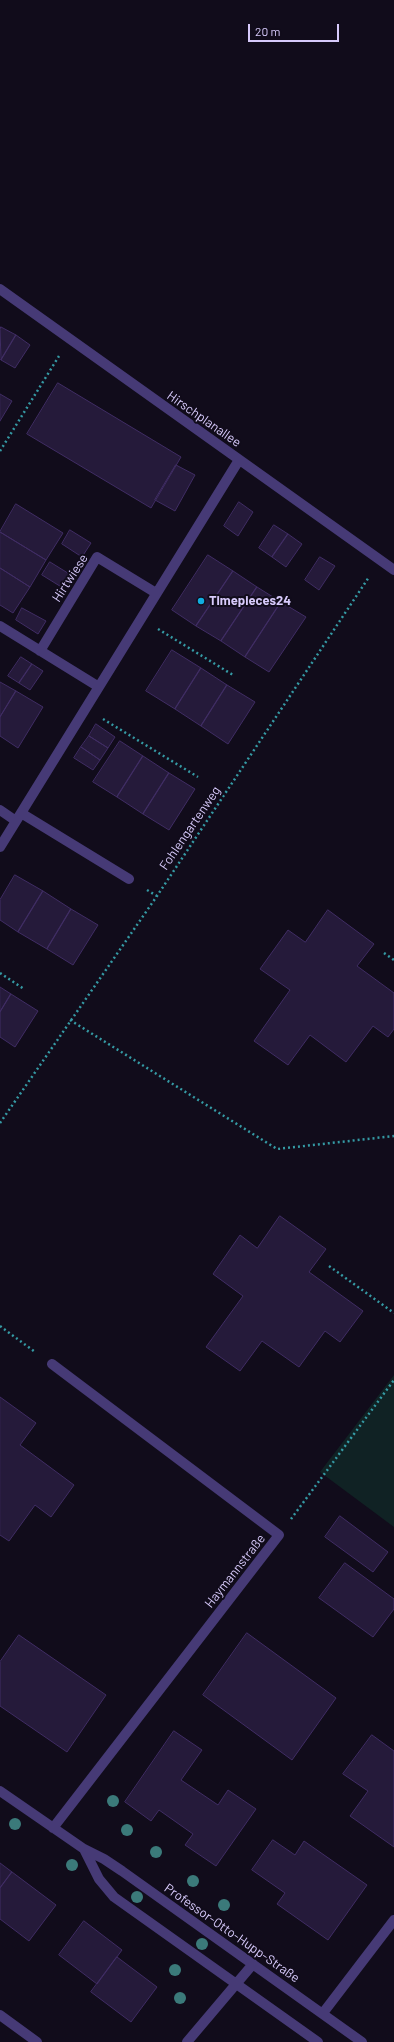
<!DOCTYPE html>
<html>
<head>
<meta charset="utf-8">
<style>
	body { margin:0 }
	#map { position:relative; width:394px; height:2042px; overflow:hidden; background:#110c1b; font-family:Barlow,sans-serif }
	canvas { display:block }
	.scale { position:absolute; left:248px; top:24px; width:91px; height:18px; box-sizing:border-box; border:2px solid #d7cafb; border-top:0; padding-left:5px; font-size:12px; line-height:14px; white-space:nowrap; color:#d7cafb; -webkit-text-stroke:3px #110c1b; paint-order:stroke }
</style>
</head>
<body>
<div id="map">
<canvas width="394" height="2042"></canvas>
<div class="scale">20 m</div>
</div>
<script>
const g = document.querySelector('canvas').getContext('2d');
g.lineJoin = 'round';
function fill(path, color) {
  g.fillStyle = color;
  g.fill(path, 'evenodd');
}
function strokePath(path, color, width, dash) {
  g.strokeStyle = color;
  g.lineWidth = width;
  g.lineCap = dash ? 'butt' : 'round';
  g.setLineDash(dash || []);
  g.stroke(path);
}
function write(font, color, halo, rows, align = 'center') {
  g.font = font + ' Barlow,sans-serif';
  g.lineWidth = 4;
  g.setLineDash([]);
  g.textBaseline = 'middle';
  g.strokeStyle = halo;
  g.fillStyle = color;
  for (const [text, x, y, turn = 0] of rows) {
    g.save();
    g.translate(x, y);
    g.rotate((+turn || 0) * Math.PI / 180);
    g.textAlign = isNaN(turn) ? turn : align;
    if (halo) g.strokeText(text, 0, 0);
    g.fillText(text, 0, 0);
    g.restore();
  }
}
const green = new Path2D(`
	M 394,1375 L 394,1527 L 320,1472 Z`);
const building = new Path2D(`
	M 1,327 L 16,335 L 1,360 L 0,330 Z
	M 16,335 L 30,345 L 15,368 L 1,360 Z
	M 58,383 L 181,457 L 151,508 L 27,434 Z
	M 0,394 L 12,401 L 0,421 Z
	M 176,465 L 195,475 L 175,511 L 155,500 Z
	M 239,502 L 253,512 L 238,536 L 224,526 Z
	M 16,504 L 63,533 L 46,560 L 0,532 Z
	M 274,525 L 288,534 L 272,557 L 259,548 Z
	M 70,530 L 91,543 L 82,557 L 62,544 Z
	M 0,532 L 46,560 L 30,587 L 0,568 Z
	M 288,534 L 302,544 L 286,567 L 272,557 Z
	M 208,555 L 233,571 L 196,626 L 172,610 Z
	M 320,557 L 335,566 L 319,590 L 305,580 Z
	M 50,562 L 71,575 L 63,588 L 42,575 Z
	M 0,568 L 30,587 L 13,613 L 0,605 Z
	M 233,571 L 257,587 L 221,641 L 196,626 Z
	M 257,587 L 281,602 L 245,657 L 221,641 Z
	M 281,602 L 306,617 L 269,672 L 245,657 Z
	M 22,608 L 46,621 L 38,634 L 16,620 Z
	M 172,650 L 201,668 L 175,709 L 146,691 Z
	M 21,657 L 32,664 L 19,683 L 8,676 Z
	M 32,664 L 43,671 L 30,690 L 19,683 Z
	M 201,668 L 227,685 L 201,726 L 175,709 Z
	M 0,682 L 16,691 L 0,717 Z
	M 227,685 L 255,702 L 228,744 L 201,726 Z
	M 16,691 L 43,707 L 18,748 L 0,736 L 0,717 Z
	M 96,724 L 115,737 L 108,748 L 89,736 Z
	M 89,736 L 108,748 L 100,760 L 81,747 Z
	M 120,741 L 143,756 L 117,797 L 93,782 Z
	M 81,747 L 100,760 L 93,770 L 74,758 Z
	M 143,756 L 169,773 L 143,814 L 117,797 Z
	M 169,773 L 195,789 L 169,830 L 143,814 Z
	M 15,875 L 43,891 L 18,932 L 0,920 L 0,900 Z
	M 43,891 L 71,909 L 47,949 L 18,932 Z
	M 71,909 L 98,925 L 73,965 L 47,949 Z
	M 328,910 L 374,944 L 357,966 L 394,993 L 394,1029 L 388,1037 L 373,1026 L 346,1062 L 310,1035 L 288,1065 L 254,1041 L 290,990 L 260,969 L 288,930 L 305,942 Z
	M 0,987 L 11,994 L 0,1012 Z
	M 11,994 L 38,1011 L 15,1047 L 0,1037 L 0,1012 Z
	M 280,1216 L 326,1249 L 309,1272 L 363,1311 L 340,1342 L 325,1331 L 299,1367 L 262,1341 L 240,1371 L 206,1347 L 243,1296 L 213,1274 L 240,1235 L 257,1248 Z
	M 0,1397 L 36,1423 L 20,1445 L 74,1485 L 51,1517 L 35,1505 L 9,1541 L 0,1535 Z
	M 340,1516 L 388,1552 L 373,1572 L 325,1537 Z
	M 345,1563 L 394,1599 L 394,1609 L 373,1637 L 319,1598 Z
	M 247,1633 L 336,1698 L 292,1760 L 203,1695 Z
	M 19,1635 L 106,1695 L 67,1752 L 0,1706 L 0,1662 Z
	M 174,1731 L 202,1750 L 181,1780 L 218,1805 L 228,1790 L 256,1809 L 216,1866 L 185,1845 L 193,1834 L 159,1810 L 151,1821 L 125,1802 Z
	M 372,1735 L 394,1751 L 394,1847 L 350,1816 L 368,1791 L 343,1774 Z
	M 273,1840 L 295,1855 L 304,1841 L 367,1885 L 328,1940 L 277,1904 L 285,1893 L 252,1870 Z
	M 0,1863 L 12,1872 L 0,1888 Z
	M 12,1872 L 56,1905 L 29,1941 L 0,1919 L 0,1888 Z
	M 84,1921 L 122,1950 L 97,1984 L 59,1955 Z
	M 117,1957 L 157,1987 L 131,2022 L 91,1992 Z`);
const path = new Path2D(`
	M 0,451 L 59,356
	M 158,629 L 233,675
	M 103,719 L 198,777
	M 147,890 L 157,896
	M 384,953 L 394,960
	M 0,973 L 24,989
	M 70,1020 L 277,1149 L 394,1136
	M 0,1123 L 157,896 L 369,577
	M 329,1266 L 394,1313
	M 0,1326 L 35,1352
	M 291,1519 L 394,1380`);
const lane = new Path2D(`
	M 0,2015 L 37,2042`);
const street = new Path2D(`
	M 0,289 L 394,570
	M 0,626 L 99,687
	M 40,651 L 97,557 L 156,593
	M 0,810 L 16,821
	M 21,813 L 129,879
	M 0,847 L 239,460
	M 52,1364 L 279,1535 L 53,1828
	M 0,1791 L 84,1849 L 104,1859 L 122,1871 L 362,2042
	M 84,1849 L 99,1879 L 114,1897 L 318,2042
	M 323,2013 L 394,1920
	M 187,2042 L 253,1964`);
const trees = [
	[113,1801],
	[15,1824],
	[127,1830],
	[156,1852],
	[72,1865],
	[193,1881],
	[137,1897],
	[224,1905],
	[202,1944],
	[175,1970],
	[180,1998]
];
const markers = [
	[201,601,4,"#11ade0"]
];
const streetNames = [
	["Hirschplanallee",204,419,35],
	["Hirtwiese",70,578,-57],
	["Fohlengartenweg",190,828,-56],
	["Haymannstraße",235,1571,-52],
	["Professor-Otto-Hupp-Straße",232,1933,35]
];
const poiNames = [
	["Timepieces24",209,601]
];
fill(green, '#102224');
fill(building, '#251a3a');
strokePath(building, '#402d64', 1);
strokePath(path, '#359aa4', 2.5, [2, 3]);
strokePath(lane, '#463a76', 10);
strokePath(street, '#463a76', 10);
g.fillStyle = '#3b7a7a';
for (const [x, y] of trees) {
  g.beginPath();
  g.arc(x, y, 6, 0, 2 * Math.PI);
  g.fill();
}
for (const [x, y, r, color] of markers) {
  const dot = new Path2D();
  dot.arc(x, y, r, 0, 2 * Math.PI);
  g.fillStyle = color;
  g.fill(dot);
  strokePath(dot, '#110c1b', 1.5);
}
write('13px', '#d7cafb', '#110c1b', streetNames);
write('bold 13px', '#d7cafb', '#110c1b', poiNames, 'left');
</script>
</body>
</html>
